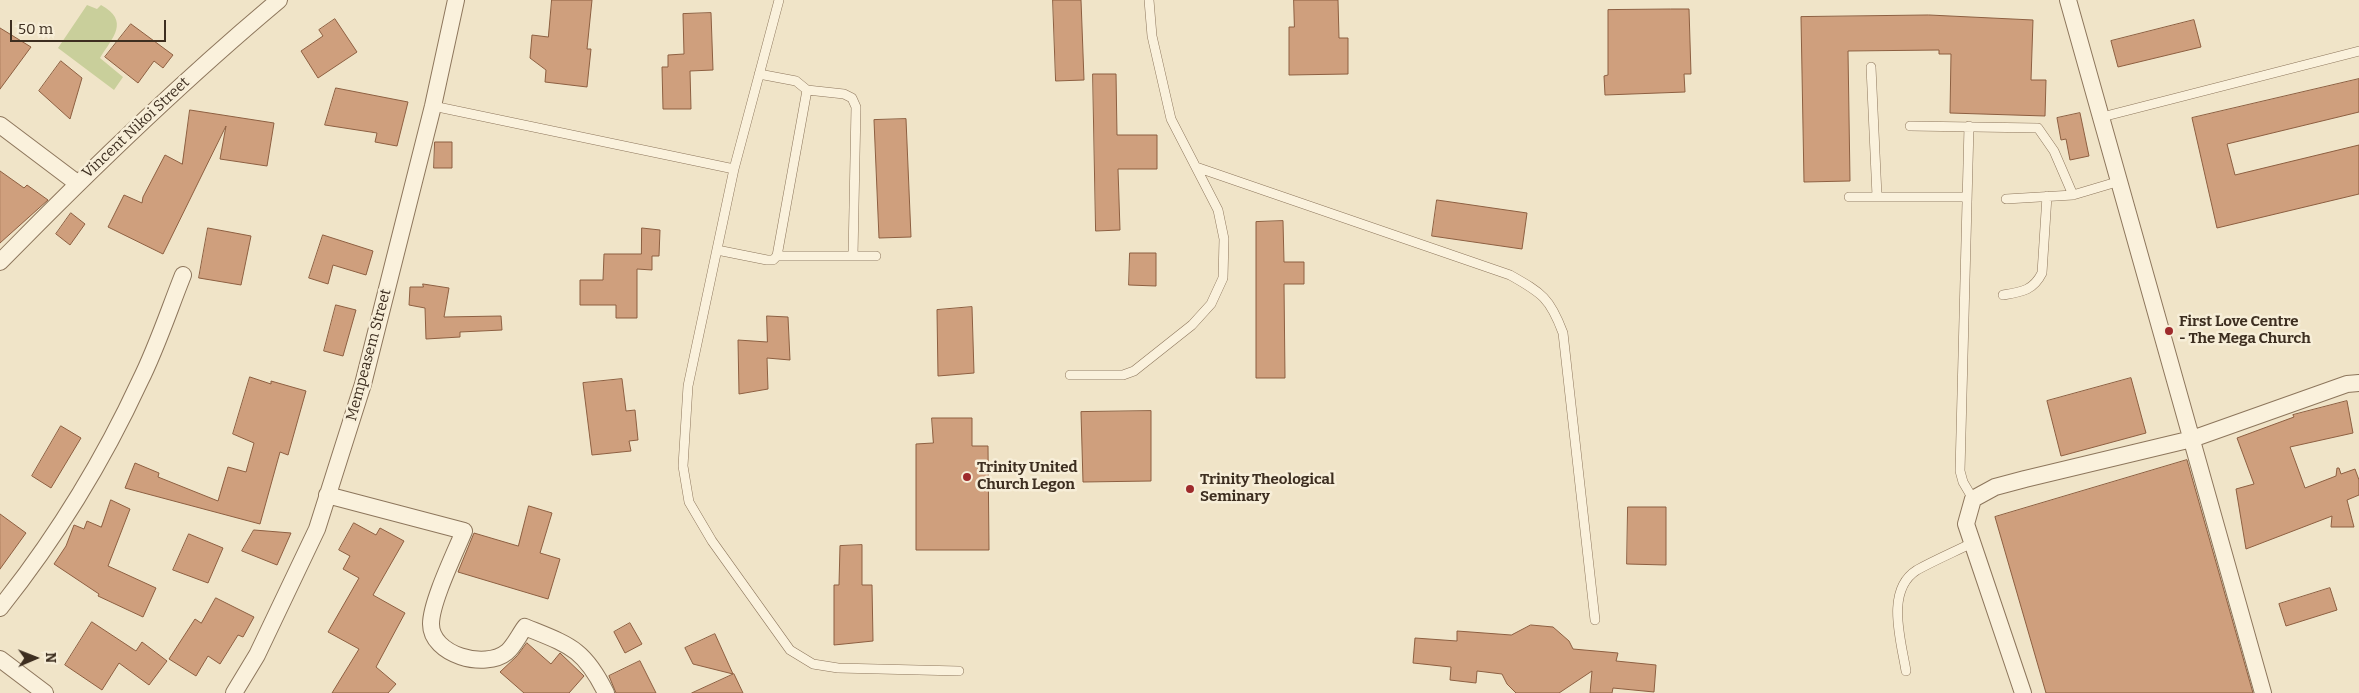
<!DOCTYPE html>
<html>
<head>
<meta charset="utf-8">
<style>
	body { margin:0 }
	#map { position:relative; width:2359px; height:693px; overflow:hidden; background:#f0e4c8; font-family:Bitter,serif }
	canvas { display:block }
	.north { position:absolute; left:10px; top:633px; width:50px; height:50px; -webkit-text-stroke:4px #f7eed8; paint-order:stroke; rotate:89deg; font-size:14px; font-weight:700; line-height:20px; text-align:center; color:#3d2e20 }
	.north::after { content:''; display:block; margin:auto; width:18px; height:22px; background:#3d2e20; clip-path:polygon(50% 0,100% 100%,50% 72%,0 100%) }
	.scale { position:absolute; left:10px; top:20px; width:156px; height:22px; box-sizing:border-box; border:2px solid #3d2e20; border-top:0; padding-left:6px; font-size:15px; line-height:18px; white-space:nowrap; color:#3d2e20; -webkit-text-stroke:4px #f7eed8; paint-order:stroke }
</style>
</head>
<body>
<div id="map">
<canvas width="2359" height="693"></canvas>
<div class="north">N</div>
<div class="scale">50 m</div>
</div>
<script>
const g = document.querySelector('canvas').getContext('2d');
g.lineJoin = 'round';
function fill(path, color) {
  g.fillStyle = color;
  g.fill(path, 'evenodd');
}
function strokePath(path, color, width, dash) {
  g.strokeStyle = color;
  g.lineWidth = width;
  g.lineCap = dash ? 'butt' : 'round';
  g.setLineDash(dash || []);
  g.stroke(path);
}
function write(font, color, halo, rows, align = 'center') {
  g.font = font + ' Bitter,serif';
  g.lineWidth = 5;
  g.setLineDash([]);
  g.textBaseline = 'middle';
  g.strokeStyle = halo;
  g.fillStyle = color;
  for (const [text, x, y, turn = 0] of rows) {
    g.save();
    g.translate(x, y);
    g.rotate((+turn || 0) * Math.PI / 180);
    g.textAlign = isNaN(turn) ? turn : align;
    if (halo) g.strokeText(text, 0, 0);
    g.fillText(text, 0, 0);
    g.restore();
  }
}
const green = new Path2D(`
	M 87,5 L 97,9 L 101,5 C 130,21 113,37 100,58 L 123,77 L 114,90 L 58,48 Z`);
const building = new Path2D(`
	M 552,0 L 592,0 L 587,49 L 591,49 L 587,87 L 545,82 L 546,70 L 530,58 L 532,35 L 548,37 Z
	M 1053,0 L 1081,0 L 1084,80 L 1056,81 Z
	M 1294,0 L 1338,0 L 1339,38 L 1348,38 L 1348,74 L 1289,75 L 1289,27 L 1294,27 Z
	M 1671,9 L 1689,9 L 1691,74 L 1684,74 L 1685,92 L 1605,95 L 1604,76 L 1608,75 L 1608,10 Z
	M 711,13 L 713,70 L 690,71 L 691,109 L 663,109 L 662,67 L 668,67 L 668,55 L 684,54 L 683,14 Z
	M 1929,15 L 2033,20 L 2031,80 L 2046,80 L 2045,116 L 1950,113 L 1951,54 L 1939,54 L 1939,50 L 1848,51 L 1850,181 L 1804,182 L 1801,17 Z
	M 335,19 L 357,52 L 318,78 L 301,51 L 323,36 L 319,30 Z
	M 2194,20 L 2201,47 L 2118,67 L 2111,41 Z
	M 131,24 L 173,55 L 163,68 L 154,61 L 138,83 L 105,57 Z
	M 0,28 L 31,47 L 0,89 Z
	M 61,61 L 82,78 L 70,119 L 39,91 Z
	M 1093,74 L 1116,74 L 1117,135 L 1157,135 L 1157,169 L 1118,169 L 1120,230 L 1096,231 Z
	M 2359,79 L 2359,112 L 2227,144 L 2235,175 L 2359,145 L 2359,194 L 2217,228 L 2192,118 Z
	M 336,88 L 408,102 L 397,146 L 375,142 L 377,133 L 325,125 Z
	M 190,110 L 274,123 L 267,166 L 220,159 L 226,126 L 163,254 L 108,227 L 124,195 L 142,203 L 143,197 L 165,155 L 182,164 Z
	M 2080,113 L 2089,156 L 2070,160 L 2066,139 L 2061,140 L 2057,118 Z
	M 906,119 L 911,237 L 879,238 L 874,120 Z
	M 435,142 L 452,142 L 452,168 L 434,168 Z
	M 0,171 L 24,188 L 27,185 L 48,200 L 0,243 Z
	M 1437,200 L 1527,213 L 1522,249 L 1432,236 Z
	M 71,213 L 85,224 L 70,245 L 56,234 Z
	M 1283,221 L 1284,262 L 1304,262 L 1304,284 L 1284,284 L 1285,378 L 1256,378 L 1256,222 Z
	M 208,228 L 251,236 L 241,285 L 199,278 Z
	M 642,228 L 660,230 L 659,256 L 652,256 L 652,270 L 637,269 L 637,318 L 616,318 L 616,305 L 580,305 L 580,280 L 603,280 L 604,254 L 641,254 Z
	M 323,235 L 373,251 L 366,275 L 333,265 L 328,284 L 309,278 Z
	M 1130,253 L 1156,253 L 1156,286 L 1129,285 Z
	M 423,284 L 449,288 L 444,317 L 501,316 L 502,330 L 460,332 L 460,337 L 426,339 L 425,308 L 409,305 L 410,287 L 423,287 Z
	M 336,305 L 356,310 L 343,356 L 324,351 Z
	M 972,307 L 974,373 L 938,376 L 937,310 Z
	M 767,316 L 788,317 L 790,360 L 767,358 L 768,389 L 739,394 L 738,340 L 767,342 Z
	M 250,377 L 271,384 L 271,381 L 306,391 L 288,455 L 280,452 L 260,524 L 125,488 L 135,463 L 159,473 L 158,477 L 218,501 L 228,467 L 246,472 L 254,443 L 233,434 Z
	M 2131,378 L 2146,433 L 2061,456 L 2047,401 Z
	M 622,379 L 626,411 L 635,410 L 638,440 L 629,441 L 631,451 L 592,455 L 583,383 Z
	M 2347,401 L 2353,433 L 2290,447 L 2305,488 L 2336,476 L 2337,468 L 2339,468 L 2341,474 L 2355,469 L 2359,480 L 2359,495 L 2347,500 L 2354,527 L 2331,527 L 2332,516 L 2246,549 L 2236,489 L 2254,484 L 2237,438 L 2294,417 L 2293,415 Z
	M 1151,411 L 1151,481 L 1083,482 L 1081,412 Z
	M 932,418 L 972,418 L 972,446 L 988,446 L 989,550 L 916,550 L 916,444 L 933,443 Z
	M 61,426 L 81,438 L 51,488 L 32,476 Z
	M 2187,460 L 2253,693 L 2046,693 L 1995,517 Z
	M 111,500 L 130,509 L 108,566 L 156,588 L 143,617 L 98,596 L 99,594 L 54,564 L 66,546 L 74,525 L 84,529 L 87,521 L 101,527 Z
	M 529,506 L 552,513 L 540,553 L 560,559 L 548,599 L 458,572 L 474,533 L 518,546 Z
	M 1628,507 L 1666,507 L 1666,565 L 1627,564 Z
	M 0,514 L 26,533 L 0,569 Z
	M 354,523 L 376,535 L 380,528 L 404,541 L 373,595 L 405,613 L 376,667 L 396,684 L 388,693 L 332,693 L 359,649 L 328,632 L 359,578 L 343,569 L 350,556 L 339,550 Z
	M 254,530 L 291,533 L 277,565 L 242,551 Z
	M 189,534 L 223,548 L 208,583 L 173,570 Z
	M 862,545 L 862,585 L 872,585 L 873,641 L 834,645 L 834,585 L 839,585 L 840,546 Z
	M 2330,588 L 2337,610 L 2286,626 L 2279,604 Z
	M 216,598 L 254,617 L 243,637 L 238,635 L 220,664 L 208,656 L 196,676 L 169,659 L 195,619 L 201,623 Z
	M 92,622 L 136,651 L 142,642 L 167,661 L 149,685 L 119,663 L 102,690 L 65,665 Z
	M 630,623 L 642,644 L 625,653 L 614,632 Z
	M 1531,625 L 1553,627 L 1569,641 L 1573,649 L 1618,653 L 1616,661 L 1656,665 L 1654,692 L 1613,688 L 1612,693 L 1590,693 L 1592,671 L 1559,693 L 1516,693 L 1507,684 L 1502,674 L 1477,671 L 1476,683 L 1450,680 L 1451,667 L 1413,663 L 1415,638 L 1457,641 L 1457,631 L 1511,635 Z
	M 715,634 L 733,674 L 693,664 L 685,648 Z
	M 527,643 L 551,664 L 560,653 L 584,676 L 569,693 L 524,693 L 500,672 L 517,656 Z
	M 640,661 L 656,693 L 616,693 L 609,676 Z
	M 734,674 L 743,693 L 692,693 Z`);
const lane = new Path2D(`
	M 779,0 L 734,169 L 688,386 L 683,466 L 689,502 L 712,541 L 790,650 L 813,664 L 838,668 L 959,671
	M 1871,67 L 1877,196
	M 807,90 L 844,94 L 852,98 L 856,107 L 853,256
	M 433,106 L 734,169
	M 2102,117 L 2359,51
	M 1910,126 L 2038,128 L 2054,151 L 2073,195
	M 1969,126 L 1960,471 L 1963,482 L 1973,499
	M 1196,167 L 1510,275 C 1542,293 1550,298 1563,333 L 1595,620
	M 1849,197 L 1966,197
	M 2006,199 L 2073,195 L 2120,181
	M 717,250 L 767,260 L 773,260 L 777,256 L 807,90 L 796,81 L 759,74
	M 777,256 L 876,256
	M 2003,295 C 2021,292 2033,291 2042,273 L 2047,196
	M 1070,375 L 1123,375 L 1134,371 L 1192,325 L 1211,304 L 1223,278 L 1224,239 L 1218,210 L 1171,119 L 1152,36 L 1149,0
	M 1906,671 C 1901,640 1885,590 1917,570 C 1935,560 1954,552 1972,543`);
const street = new Path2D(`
	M 2068,0 L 2263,693
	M 0,125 L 77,183
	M 0,262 C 89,171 181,82 279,0
	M 327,495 L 464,531 C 455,553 431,602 431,624 C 431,655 485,670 507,652 C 514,646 519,635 525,627 C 569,645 584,648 606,693
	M 0,608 C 55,539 103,461 140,381 C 157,347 169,310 183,275
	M 0,659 L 45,693
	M 234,693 L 257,655 L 317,529 L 363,384 L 433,106 L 456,0
	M 2023,693 L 1966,524 L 1973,499 L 1995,487 L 2025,479 L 2192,439 L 2347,384 L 2359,383`);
const markers = [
	[2169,331,5,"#9e2a2b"],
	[967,477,5,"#9e2a2b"],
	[1190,489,5,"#9e2a2b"]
];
const streetNames = [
	["Vincent Nikoi Street",136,128,-43],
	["Mempeasem Street",369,355,-75]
];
const poiNames = [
	["First Love Centre",2179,322],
	["- The Mega Church",2179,339],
	["Trinity United",977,468],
	["Church Legon",977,485],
	["Trinity Theological",1200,480],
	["Seminary",1200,497]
];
fill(green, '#c9cf9b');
fill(building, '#cf9f7d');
strokePath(building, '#8d5f41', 1);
strokePath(lane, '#8d765c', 10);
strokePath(street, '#8d765c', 18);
strokePath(lane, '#faf1dc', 9);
strokePath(street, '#faf1dc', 16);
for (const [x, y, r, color] of markers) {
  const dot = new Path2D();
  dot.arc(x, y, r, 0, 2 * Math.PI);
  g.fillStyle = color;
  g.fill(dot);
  strokePath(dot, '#f7eed8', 2);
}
write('15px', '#3d2e20', '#f7eed8', streetNames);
write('bold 15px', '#3d2e20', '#f7eed8', poiNames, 'left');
</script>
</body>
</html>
